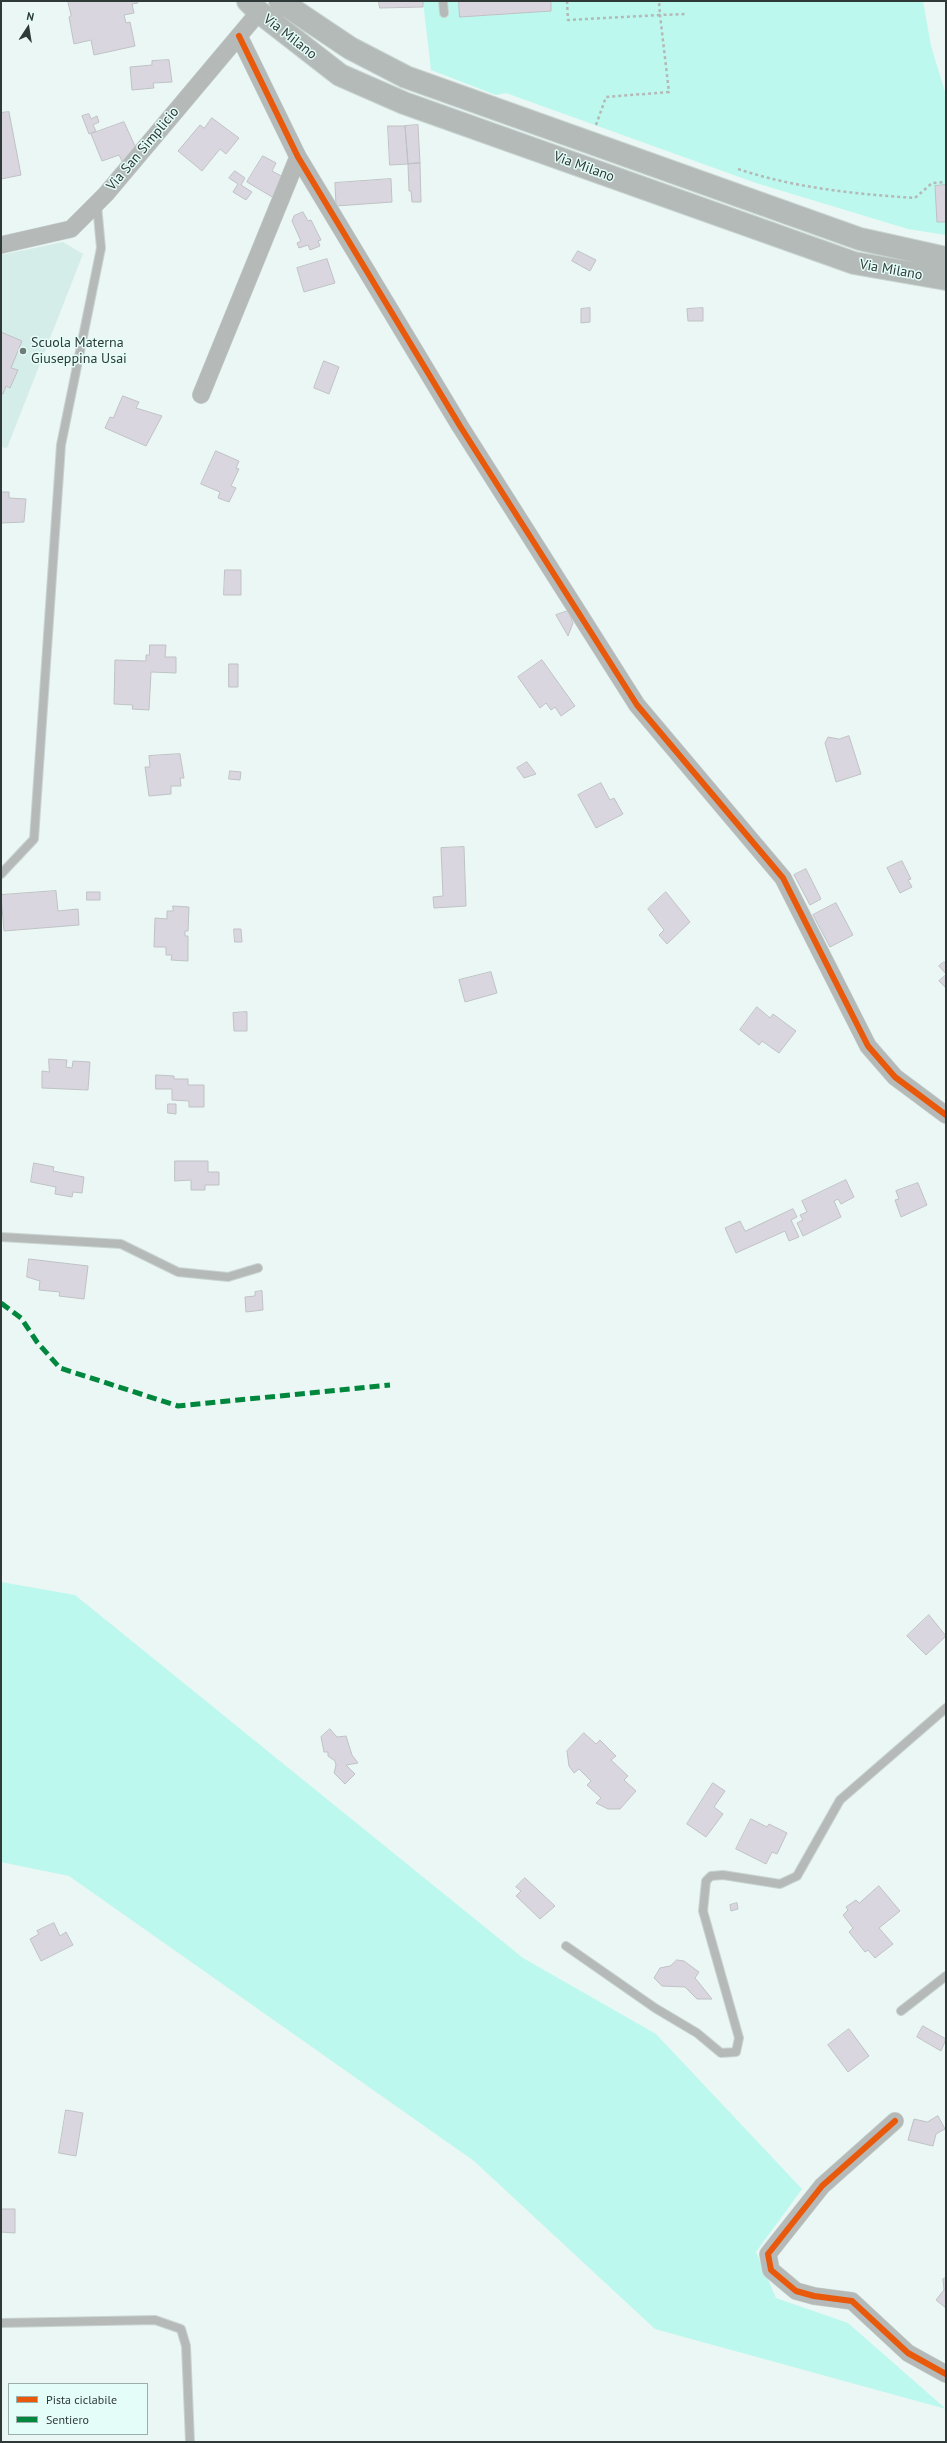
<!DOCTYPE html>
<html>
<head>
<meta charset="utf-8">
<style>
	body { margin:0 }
	#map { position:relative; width:947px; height:2443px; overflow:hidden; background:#eaf7f4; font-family:"PT Sans",sans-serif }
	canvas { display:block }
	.frame { position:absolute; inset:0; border:2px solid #2f3937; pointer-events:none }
	.legend { position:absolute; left:8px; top:2383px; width:140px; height:52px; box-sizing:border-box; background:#e4fdf8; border:1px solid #9cafab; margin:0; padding:5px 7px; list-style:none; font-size:12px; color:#2f3937 }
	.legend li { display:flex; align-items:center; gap:8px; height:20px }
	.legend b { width:20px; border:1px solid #9cafab }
	.north { position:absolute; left:8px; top:8px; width:40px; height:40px; -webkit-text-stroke:3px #e4fdf8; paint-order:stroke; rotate:12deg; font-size:11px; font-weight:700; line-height:16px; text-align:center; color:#2f3937 }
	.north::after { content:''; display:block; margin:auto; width:14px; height:18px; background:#2f3937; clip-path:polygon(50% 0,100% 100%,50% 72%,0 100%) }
</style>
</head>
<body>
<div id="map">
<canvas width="947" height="2443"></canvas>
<div class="frame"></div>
<ul class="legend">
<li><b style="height:5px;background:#e8590c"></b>Pista ciclabile</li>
<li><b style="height:5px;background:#00873e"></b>Sentiero</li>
</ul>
<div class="north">N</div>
</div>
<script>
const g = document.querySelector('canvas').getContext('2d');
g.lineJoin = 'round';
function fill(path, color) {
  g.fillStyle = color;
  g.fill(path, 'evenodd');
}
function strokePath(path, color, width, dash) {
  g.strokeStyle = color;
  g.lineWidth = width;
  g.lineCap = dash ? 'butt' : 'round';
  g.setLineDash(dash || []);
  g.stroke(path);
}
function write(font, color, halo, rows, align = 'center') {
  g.font = font + ' "PT Sans",sans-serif';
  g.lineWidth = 3;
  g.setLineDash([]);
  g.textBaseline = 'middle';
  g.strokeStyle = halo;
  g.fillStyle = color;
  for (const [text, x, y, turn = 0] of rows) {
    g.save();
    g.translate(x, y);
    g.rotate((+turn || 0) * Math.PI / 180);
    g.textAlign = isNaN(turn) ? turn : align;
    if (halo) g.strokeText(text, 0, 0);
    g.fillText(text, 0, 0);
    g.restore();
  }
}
const built = new Path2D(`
	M 63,242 L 83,254 L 7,448 L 1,447 L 1,255 Z`);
const green = new Path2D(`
	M 423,1 L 923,1 L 931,46 L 946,95 L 946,235 L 908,229 L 756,183 L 506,93 L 496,95 L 431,70 Z
	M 1,1582 L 75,1595 L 523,1958 L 656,2034 L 802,2189 L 756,2252 L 776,2298 L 848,2323 L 946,2409 L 655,2329 L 474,2161 L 69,1876 L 1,1862 Z`);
const building = new Path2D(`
	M 68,1 L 137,1 L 138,3 L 132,4 L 134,13 L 124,15 L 126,23 L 130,22 L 135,46 L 94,55 L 91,40 L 74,44 L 69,17 L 71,16 Z
	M 379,1 L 423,1 L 423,7 L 380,8 Z
	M 459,1 L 551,1 L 551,11 L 460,17 Z
	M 169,60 L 172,82 L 153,83 L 154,88 L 132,90 L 130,67 L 152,65 L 152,61 Z
	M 9,112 L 21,175 L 1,179 L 1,113 Z
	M 89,114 L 91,119 L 97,116 L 99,122 L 93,125 L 96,131 L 89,134 L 82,116 Z
	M 212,118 L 239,138 L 226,154 L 220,149 L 202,171 L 178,151 L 200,125 L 204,128 Z
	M 124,122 L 136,148 L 123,163 L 119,155 L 102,161 L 91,134 Z
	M 418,125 L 420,163 L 408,164 L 405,126 Z
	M 388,126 L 405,126 L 408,164 L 390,165 Z
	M 263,156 L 276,163 L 272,171 L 285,178 L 274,198 L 247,182 Z
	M 420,163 L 421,202 L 412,202 L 411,191 L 409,191 L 408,164 Z
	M 235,171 L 245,178 L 241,185 L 252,192 L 246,200 L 233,192 L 238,184 L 229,178 Z
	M 391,179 L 392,202 L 336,206 L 335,183 Z
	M 946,185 L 946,222 L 937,222 L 935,186 Z
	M 303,212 L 308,221 L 311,220 L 321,240 L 318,241 L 320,246 L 310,250 L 308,245 L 299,248 L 297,243 L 301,241 L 292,221 L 294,216 Z
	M 578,251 L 596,260 L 590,271 L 572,261 Z
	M 327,259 L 335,283 L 304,292 L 297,268 Z
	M 590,308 L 590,322 L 581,323 L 581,309 Z
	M 703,308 L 703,321 L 688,321 L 687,309 Z
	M 1,332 L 22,341 L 11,368 L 18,370 L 10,388 L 6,386 L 3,394 L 1,394 Z
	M 324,361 L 339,367 L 329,394 L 314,388 Z
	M 123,396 L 139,402 L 136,408 L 162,416 L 146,446 L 105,428 L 110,417 L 113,418 Z
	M 216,451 L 239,461 L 236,468 L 239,469 L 231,486 L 236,488 L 229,502 L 218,498 L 220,492 L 201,484 Z
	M 1,492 L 9,492 L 9,498 L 26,499 L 24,522 L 1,523 Z
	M 225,570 L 241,570 L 241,595 L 224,595 Z
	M 568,611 L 573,623 L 568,636 L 556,615 Z
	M 150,645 L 166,645 L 165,657 L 176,657 L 176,673 L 151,672 L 149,710 L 132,709 L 133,705 L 114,704 L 115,660 L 146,661 L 146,655 L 149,655 Z
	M 542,660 L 575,706 L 561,716 L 555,707 L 551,710 L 546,703 L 540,708 L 518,677 Z
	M 229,664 L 238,664 L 238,687 L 229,687 Z
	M 849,736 L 861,774 L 836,782 L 825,743 L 828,737 L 839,739 Z
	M 180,754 L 184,778 L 180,778 L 181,786 L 171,786 L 171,794 L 149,796 L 145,767 L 150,767 L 149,756 Z
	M 527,762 L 536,774 L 524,778 L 517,768 Z
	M 230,771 L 241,772 L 240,780 L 229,779 Z
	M 601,783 L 610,800 L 614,798 L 623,814 L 596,828 L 578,795 Z
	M 464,847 L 466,906 L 434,908 L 433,897 L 443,896 L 441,848 Z
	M 902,861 L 911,879 L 908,880 L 912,887 L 900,893 L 887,868 Z
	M 806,869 L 821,899 L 810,905 L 794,875 Z
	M 56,891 L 58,911 L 78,909 L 79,925 L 4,931 L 1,895 Z
	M 87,892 L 100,892 L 100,900 L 87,900 Z
	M 666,892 L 690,922 L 667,944 L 659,935 L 664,930 L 648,909 Z
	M 836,903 L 853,935 L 830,947 L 813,915 Z
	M 173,906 L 189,907 L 188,931 L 185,931 L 185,936 L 188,936 L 188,961 L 171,960 L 172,955 L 166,955 L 166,947 L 154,947 L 155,918 L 167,919 L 167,911 L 173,911 Z
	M 234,929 L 241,929 L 242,942 L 235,942 Z
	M 944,962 L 946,963 L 946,974 L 939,966 Z
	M 491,972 L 497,993 L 465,1002 L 459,980 Z
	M 946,975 L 946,988 L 939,981 Z
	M 757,1007 L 770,1018 L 773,1014 L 796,1031 L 779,1053 L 762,1041 L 759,1045 L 740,1030 Z
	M 247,1012 L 247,1031 L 234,1031 L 233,1013 Z
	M 49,1059 L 67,1060 L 66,1067 L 72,1068 L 73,1061 L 90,1062 L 88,1090 L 42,1088 L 42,1071 L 49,1072 Z
	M 156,1075 L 174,1076 L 174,1079 L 188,1079 L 188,1085 L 204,1085 L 204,1107 L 189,1107 L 189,1101 L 172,1100 L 172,1089 L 156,1089 Z
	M 168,1104 L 176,1104 L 176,1114 L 168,1113 Z
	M 175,1161 L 208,1161 L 208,1172 L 219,1172 L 219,1185 L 205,1185 L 205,1190 L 191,1190 L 191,1180 L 175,1181 Z
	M 34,1163 L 54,1167 L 53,1171 L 84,1177 L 82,1193 L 73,1192 L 72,1197 L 55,1194 L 56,1187 L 31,1182 Z
	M 846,1180 L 854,1197 L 841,1204 L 838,1199 L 834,1201 L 841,1217 L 803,1236 L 797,1223 L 803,1220 L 800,1215 L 807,1212 L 802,1201 Z
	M 918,1183 L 927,1205 L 901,1217 L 895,1200 L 899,1199 L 896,1191 Z
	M 793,1209 L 797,1217 L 791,1220 L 799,1237 L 789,1241 L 785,1231 L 736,1253 L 725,1228 L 740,1221 L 745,1231 Z
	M 29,1259 L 88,1266 L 84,1299 L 59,1296 L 60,1292 L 39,1290 L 40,1281 L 27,1277 Z
	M 262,1291 L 263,1310 L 246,1312 L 245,1297 L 255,1296 L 255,1292 Z
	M 929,1615 L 946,1636 L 926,1655 L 907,1636 Z
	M 330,1729 L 337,1737 L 346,1736 L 352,1755 L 358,1763 L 346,1765 L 355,1774 L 345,1784 L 334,1773 L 336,1765 L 335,1761 L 328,1756 L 328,1752 L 324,1752 L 321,1737 Z
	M 584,1733 L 596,1744 L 600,1740 L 616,1756 L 611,1760 L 628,1776 L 624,1780 L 636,1791 L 620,1809 L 608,1809 L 596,1803 L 601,1798 L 587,1785 L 591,1781 L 579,1769 L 574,1773 L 569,1766 L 567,1751 Z
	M 713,1783 L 725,1791 L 714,1807 L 723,1814 L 706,1837 L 687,1824 Z
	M 751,1819 L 767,1827 L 769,1824 L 787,1833 L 777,1854 L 772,1852 L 766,1864 L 736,1849 Z
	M 525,1878 L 555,1906 L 540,1919 L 516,1896 L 521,1891 L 516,1887 Z
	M 879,1886 L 900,1911 L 879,1928 L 893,1944 L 875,1958 L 868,1950 L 865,1952 L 849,1932 L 853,1928 L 843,1915 L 848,1910 L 846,1907 L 856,1900 L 859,1903 Z
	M 737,1903 L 738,1909 L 731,1911 L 730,1905 Z
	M 54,1923 L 60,1936 L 66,1932 L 73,1945 L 41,1961 L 30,1939 L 39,1934 L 37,1931 Z
	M 677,1960 L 684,1961 L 699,1972 L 695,1978 L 712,1999 L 697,1999 L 685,1987 L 662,1986 L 654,1978 L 660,1968 L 670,1966 Z
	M 923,2026 L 946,2039 L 941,2051 L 917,2037 Z
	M 849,2029 L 869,2056 L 848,2072 L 828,2045 Z
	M 66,2110 L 83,2113 L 76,2156 L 59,2153 Z
	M 938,2116 L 945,2129 L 936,2134 L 933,2146 L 908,2140 L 914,2119 L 927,2122 Z
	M 1,2209 L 15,2209 L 15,2233 L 1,2232 Z
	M 946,2278 L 946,2308 L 936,2300 L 944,2290 L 943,2279 Z`);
const path = new Path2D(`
	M 567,1 L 568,20 L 660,15 L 659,1
	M 596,125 L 606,97 L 669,92 L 660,15 L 686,14
	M 738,169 C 795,188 855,194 915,198 L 932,183 L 946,182`);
const service = new Path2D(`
	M 443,1 L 444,13
	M 1,874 L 34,839 L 61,445 L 101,248 L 97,205
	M 1,1237 L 121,1244 L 178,1272 L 228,1277 L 258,1268
	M 566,1946 L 655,2008 L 697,2033 L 721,2053 L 736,2052 L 739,2038 L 703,1911 L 706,1881 L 711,1876 L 723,1875 L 780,1884 L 797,1876 L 840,1800 L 946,1708
	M 901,2011 L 946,1976
	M 1,2323 L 155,2320 L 181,2329 L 186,2346 L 190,2442`);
const minor = new Path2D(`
	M 239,36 L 298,157 L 460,426 L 637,705 L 783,878 L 868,1046 L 895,1077 L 946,1115
	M 1,245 L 71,229 L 106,194 L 259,12
	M 201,395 L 298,157
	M 895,2121 L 822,2186 L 768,2254 L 771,2270 L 796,2291 L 814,2296 L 852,2301 L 908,2353 L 946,2374`);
const secondary = new Path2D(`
	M 248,1 L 259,12 L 340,75 L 404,103 L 854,263 L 946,279
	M 280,1 L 350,48 L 406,77 L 860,239 L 946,258`);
const quiet = new Path2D(`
	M 1,1303 L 21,1318 L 37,1342 L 60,1368 L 178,1406 L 390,1385`);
const cycleway = new Path2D(`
	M 239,36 L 298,157 L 460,426 L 637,705 L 783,878 L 868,1046 L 895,1077 L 946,1115
	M 895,2121 L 822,2186 L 768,2254 L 771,2270 L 796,2291 L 814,2296 L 852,2301 L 908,2353 L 946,2374`);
const markers = [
	[23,351,4,"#707c79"]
];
const streetNames = [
	["Via Milano",290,37,38],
	["Via San Simplicio",143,149,-50],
	["Via Milano",584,167,20],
	["Via Milano",891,270,10]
];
const poiNames = [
	["Scuola Materna",31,343],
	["Giuseppina Usai",31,359]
];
fill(built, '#d5ede9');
fill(green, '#bcf8ee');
fill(building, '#dad6e0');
strokePath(building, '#bfc2c4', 1);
strokePath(service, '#c9d4d1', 10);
strokePath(minor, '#c9d4d1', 18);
strokePath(secondary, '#c9d4d1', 24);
strokePath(path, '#b4b9b8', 2.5, [3, 3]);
strokePath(service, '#b5bab9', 8);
strokePath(minor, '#b5bab9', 17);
strokePath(secondary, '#b3bab8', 22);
strokePath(quiet, '#00873e', 5, [10, 5]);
strokePath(cycleway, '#e8590c', 6);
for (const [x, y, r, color] of markers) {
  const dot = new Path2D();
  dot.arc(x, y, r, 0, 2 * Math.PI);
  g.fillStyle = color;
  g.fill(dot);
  strokePath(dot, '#e4fdf8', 1.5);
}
write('14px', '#2f3937', '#e4fdf8', streetNames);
write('14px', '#2f3937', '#e4fdf8', poiNames, 'left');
</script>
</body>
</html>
